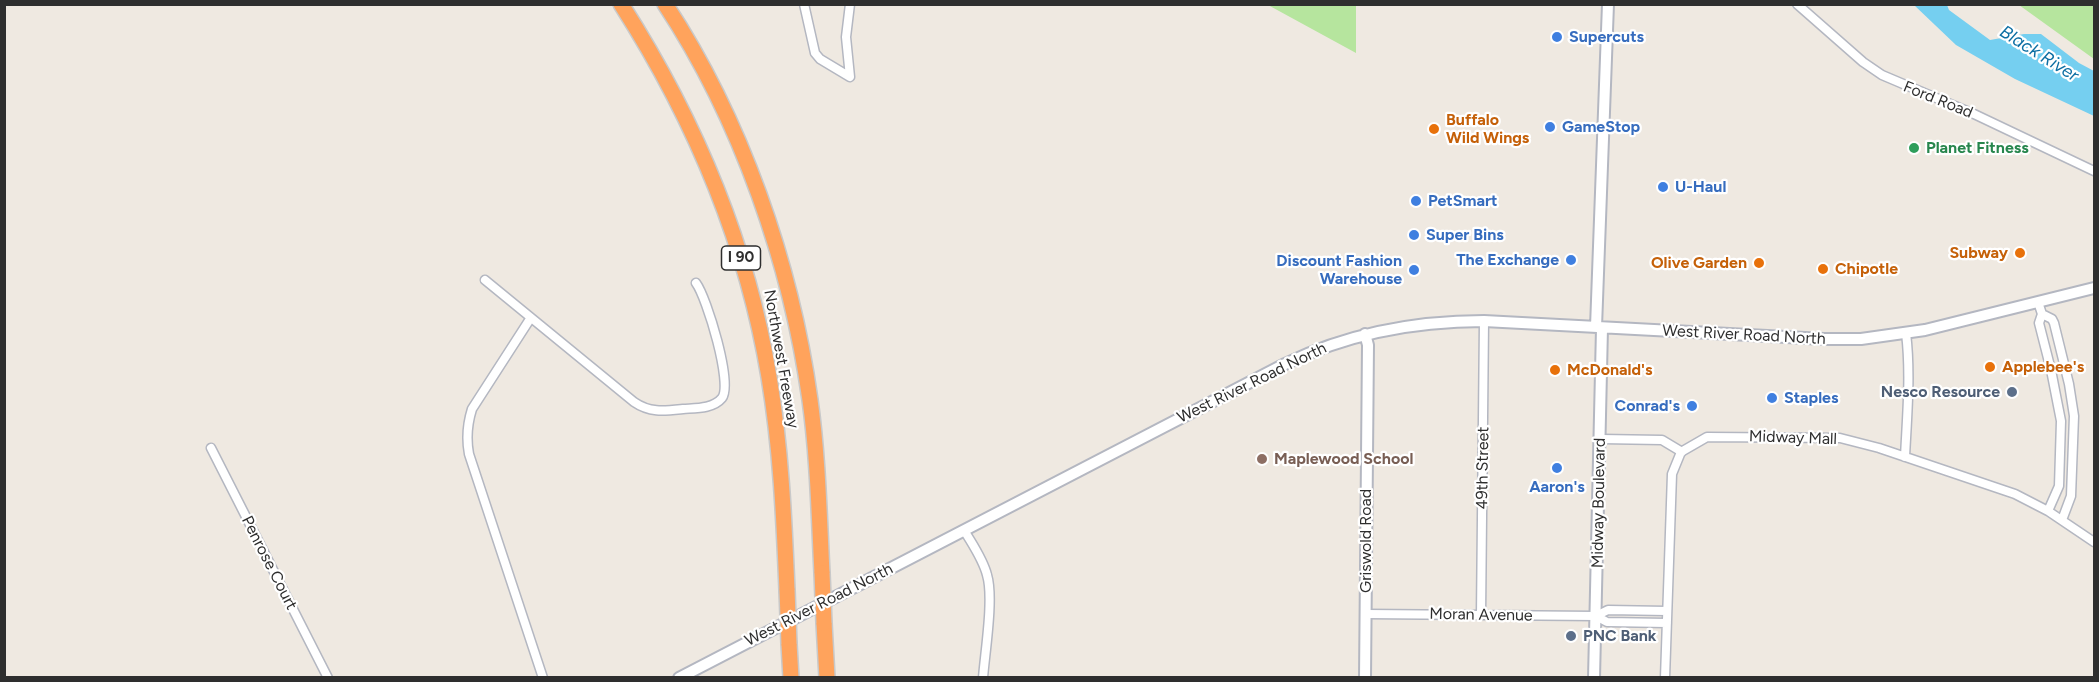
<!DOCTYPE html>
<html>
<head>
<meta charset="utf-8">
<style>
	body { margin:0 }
	#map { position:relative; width:2099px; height:682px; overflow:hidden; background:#efe9e1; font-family:Figtree,sans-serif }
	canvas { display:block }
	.frame { position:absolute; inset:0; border:6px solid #2e2e2e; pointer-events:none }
</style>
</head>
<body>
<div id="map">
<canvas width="2099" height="682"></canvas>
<div class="frame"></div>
</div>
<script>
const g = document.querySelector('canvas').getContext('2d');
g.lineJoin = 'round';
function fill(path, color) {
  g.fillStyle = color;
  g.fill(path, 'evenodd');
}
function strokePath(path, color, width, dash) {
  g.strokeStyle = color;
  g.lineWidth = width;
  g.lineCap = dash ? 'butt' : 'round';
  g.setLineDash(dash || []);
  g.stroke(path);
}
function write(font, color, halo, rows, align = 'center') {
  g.font = font + ' Figtree,sans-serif';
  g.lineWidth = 4.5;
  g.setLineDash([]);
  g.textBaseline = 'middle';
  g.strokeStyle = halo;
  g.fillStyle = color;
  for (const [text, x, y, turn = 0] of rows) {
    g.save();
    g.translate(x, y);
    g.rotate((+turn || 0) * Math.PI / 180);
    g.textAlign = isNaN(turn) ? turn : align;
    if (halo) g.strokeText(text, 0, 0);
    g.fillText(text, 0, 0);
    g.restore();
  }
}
const green = new Path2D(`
	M 1268,5 L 1356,5 L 1356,53 Z
	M 2019,5 L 2094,5 L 2094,59 Z`);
const water = new Path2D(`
	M 1914,5 L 1947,5 L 1949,10 L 1990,40 L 2024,34 L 2041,34 L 2079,63 L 2094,71 L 2094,116 L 2015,79 L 1956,45 Z`);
const street = new Path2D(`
	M 804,4 L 815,53 L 820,59 L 850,77 L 846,37 L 850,4
	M 1797,4 L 1863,62 L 1882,75 L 1974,114 L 2094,171
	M 485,280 L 634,402 C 650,413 664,411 683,409 C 695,408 713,409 722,398 C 733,384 707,298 696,283
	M 2038,302 L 2042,314 L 2039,323 L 2051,370 L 2061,421 L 2059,486 L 2048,511
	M 2042,314 L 2052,319 L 2054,323 L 2069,384 L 2074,416 L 2071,496 L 2062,520
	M 530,319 L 472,409 C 467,425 466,438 469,454 L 543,678
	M 1601,439 L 1662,440 L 1682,452
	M 211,448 L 328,678
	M 1905,457 C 1907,416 1911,374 1906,333
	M 964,530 C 972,544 983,559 987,575 C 994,598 985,652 983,678
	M 1366,614 L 1596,616 L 1607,622 L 1667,623
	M 1481,615 L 1484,321
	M 1596,616 L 1608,610 L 1667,611
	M 1665,678 L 1672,474 L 1681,452 L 1707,437 L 1840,438 L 1879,448 L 2015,494 L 2048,511 L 2094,542`);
const secondary = new Path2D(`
	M 1596,327 L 1608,4
	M 1365,334 L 1368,345 L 1365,678
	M 679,678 L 1285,364 C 1349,333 1414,321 1484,321 L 1824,339 L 1861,339 L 1925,330 L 2094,288
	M 1594,678 L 1602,328`);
const highway = new Path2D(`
	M 621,4 C 694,118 747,244 769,377 C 781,448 784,519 787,590
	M 665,4 C 741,119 791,264 810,400 C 818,457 819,515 822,573
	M 824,623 L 827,678
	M 789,644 L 791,678`);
const highwayBridge = new Path2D(`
	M 822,573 L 824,623
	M 787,590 L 789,644`);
const markers = [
	[1557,37,6,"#3f7fe0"],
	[1550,127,6,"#3f7fe0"],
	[1434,129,6,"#e8710a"],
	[1914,148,6,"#2e9e5b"],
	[1663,187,6,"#3f7fe0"],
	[1416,201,6,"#3f7fe0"],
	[1414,235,6,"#3f7fe0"],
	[2020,253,6,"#e8710a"],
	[1571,260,6,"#3f7fe0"],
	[1759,263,6,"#e8710a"],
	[1823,269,6,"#e8710a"],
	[1414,270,6,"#3f7fe0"],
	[1990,367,6,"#e8710a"],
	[1555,370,6,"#e8710a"],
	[2012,392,6,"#5c6f8a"],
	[1772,398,6,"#3f7fe0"],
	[1692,406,6,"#3f7fe0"],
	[1262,459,6,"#8d6e63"],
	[1557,468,6,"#3f7fe0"],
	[1571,636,6,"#5c6f8a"]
];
const shields = [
	[741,258,39]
];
const shieldNames = [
	["I 90",741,258]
];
const shopNames = [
	["Supercuts",1569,37],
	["GameStop",1562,127],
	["U-Haul",1675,187],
	["PetSmart",1428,201],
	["Super Bins",1426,235],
	["The Exchange",1559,260,"right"],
	["Discount Fashion",1402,261,"right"],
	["Warehouse",1402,279,"right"],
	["Staples",1784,398],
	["Conrad's",1680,406,"right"],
	["Aaron's",1557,487,"center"]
];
const streetNames = [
	["Ford Road",1938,100,22],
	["West River Road North",1744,335,3],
	["Northwest Freeway",781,359,80],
	["West River Road North",1252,383,-26],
	["Midway Mall",1793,438,2],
	["49th Street",1483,468,-89],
	["Midway Boulevard",1599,503,-89],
	["Griswold Road",1366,541,-90],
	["Penrose Court",269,563,63],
	["West River Road North",819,605,-27],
	["Moran Avenue",1481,615,1]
];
const foodNames = [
	["Buffalo",1446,120],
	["Wild Wings",1446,138],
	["Subway",2008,253,"right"],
	["Olive Garden",1747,263,"right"],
	["Chipotle",1835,269],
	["Applebee's",2002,367],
	["McDonald's",1567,370]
];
const leisureNames = [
	["Planet Fitness",1926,148]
];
const serviceNames = [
	["Nesco Resource",2000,392],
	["PNC Bank",1583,636,"left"]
];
const educationNames = [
	["Maplewood School",1274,459]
];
const waterNames = [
	["Black River",2039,54,32]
];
fill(green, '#b6e59e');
fill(water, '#75cff0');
strokePath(street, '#b4b7c1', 11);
strokePath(secondary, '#b4b7c1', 14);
strokePath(highway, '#c9c9c9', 18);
strokePath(street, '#fff', 8);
strokePath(secondary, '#fff', 10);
strokePath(highway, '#ffa35c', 15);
strokePath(highwayBridge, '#c9c9c9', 18, []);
strokePath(highwayBridge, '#ffa35c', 15);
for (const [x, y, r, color] of markers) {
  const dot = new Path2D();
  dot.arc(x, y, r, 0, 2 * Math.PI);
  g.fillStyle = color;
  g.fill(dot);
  strokePath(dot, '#fff', 2);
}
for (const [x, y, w] of shields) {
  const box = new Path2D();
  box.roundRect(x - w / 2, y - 12, w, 24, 4.5);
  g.fillStyle = '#fff';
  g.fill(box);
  strokePath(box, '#2e2e2e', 1.5);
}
write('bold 15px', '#2e2e2e', null, shieldNames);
write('bold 16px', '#366cbe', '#fff', shopNames, 'left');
write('16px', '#2e2e2e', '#fff', streetNames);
write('bold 16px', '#c56008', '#fff', foodNames, 'left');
write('bold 16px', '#27864d', '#fff', leisureNames, 'left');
write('bold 16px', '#4e5e75', '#fff', serviceNames, 'right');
write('bold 16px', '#785e54', '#fff', educationNames, 'left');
write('italic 18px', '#0d6fa3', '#fff', waterNames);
</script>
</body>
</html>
